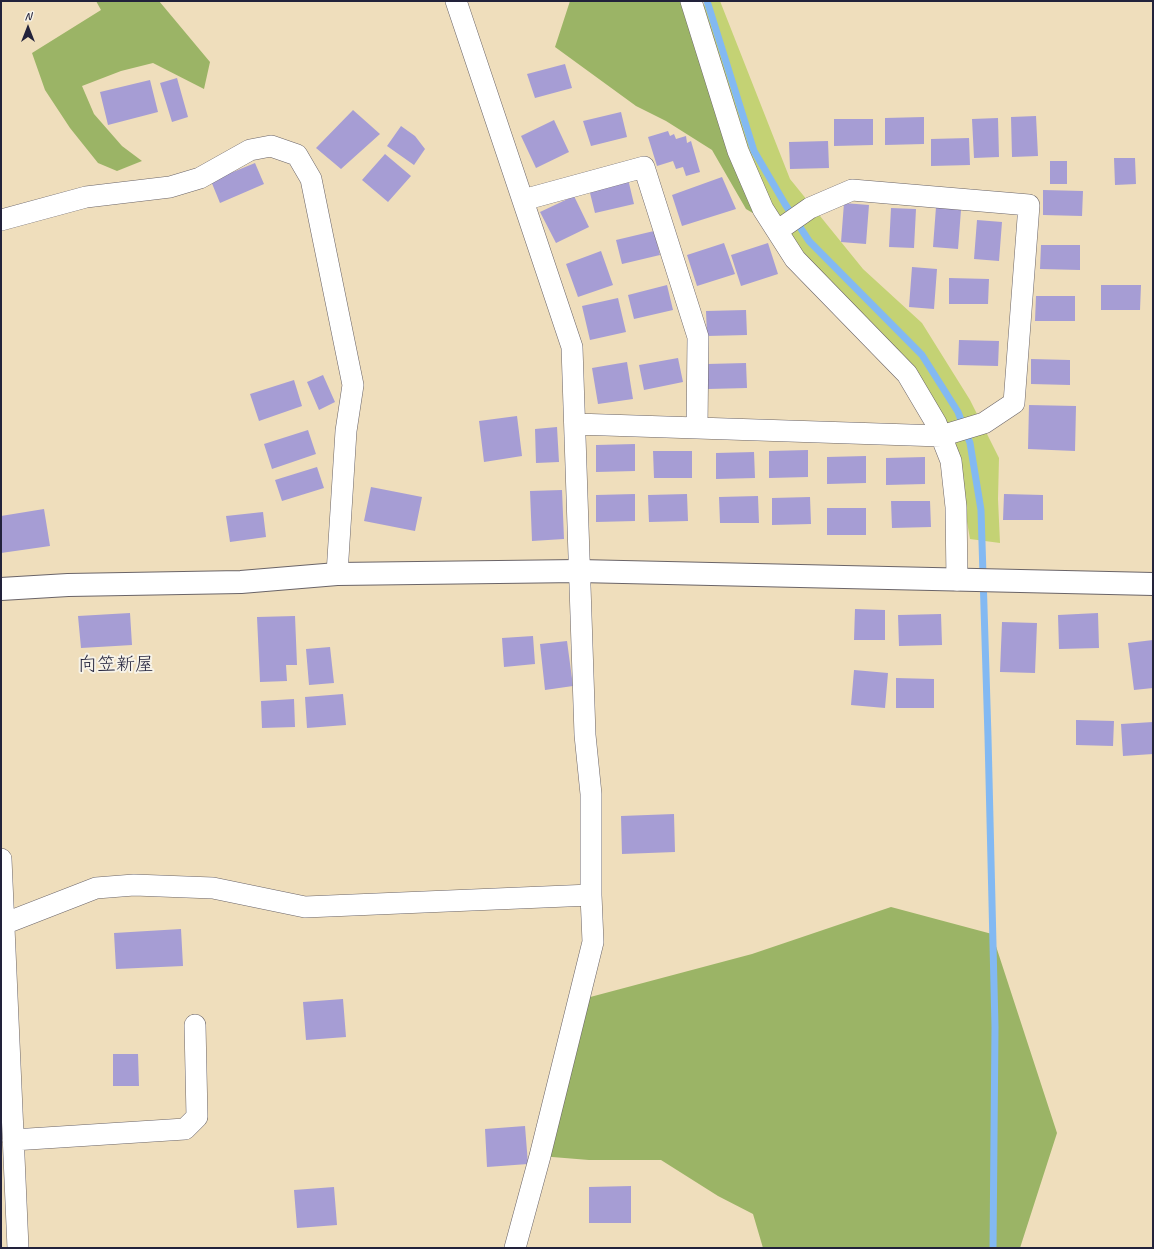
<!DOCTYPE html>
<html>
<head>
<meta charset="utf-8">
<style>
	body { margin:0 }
	#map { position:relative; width:1154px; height:1249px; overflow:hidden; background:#efdebc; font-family:Caveat,sans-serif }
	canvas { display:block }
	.frame { position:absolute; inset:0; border:2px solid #22223b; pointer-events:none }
	.north { position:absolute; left:8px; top:8px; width:40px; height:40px; -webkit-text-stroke:3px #f7f3e8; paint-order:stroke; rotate:0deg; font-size:11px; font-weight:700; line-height:16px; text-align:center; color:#22223b }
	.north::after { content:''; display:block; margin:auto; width:14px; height:18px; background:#22223b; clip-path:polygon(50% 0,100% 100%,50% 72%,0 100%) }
</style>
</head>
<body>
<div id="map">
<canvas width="1154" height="1249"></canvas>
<div class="frame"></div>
<div class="north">N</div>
</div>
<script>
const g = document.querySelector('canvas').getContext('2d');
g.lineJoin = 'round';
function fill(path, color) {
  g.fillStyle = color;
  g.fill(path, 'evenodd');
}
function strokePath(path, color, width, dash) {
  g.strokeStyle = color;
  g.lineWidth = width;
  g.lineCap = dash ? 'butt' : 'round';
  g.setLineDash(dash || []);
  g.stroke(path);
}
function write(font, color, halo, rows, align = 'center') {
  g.font = font + ' Caveat,"Klee One",sans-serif';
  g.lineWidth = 4;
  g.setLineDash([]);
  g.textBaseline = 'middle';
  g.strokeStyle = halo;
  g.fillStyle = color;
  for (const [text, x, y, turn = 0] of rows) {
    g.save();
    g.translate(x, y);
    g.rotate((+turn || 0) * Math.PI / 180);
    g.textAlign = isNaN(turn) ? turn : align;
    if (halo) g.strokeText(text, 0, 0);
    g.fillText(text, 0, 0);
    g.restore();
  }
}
const green = new Path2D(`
	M 711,1 L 720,1 L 790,179 L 863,269 L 922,323 L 970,400 L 999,458 L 998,499 L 1000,543 L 970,539 L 955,451 L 869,335 L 758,198 L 694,11 Z`);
const forest = new Path2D(`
	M 96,1 L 159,1 L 210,62 L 204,89 L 153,63 L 121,71 L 82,86 L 94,114 L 122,146 L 142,161 L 117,171 L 98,163 L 70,128 L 45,90 L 32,53 L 101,10 Z
	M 570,1 L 691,1 L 773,225 L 746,209 L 712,150 L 666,121 L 636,106 L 555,47 Z
	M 891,907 L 992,934 L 1057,1133 L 1020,1248 L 763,1248 L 753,1214 L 718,1196 L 661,1160 L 589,1160 L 540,1156 L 579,1000 L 752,954 Z`);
const stream = new Path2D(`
	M 707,1 L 754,151 L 785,204 L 809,241 L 922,355 L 958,412 L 970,443 L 981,510 L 988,737 L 995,1027 L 993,1248`);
const building = new Path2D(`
	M 565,64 L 572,88 L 535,98 L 527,74 Z
	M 177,78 L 188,117 L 172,122 L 160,83 Z
	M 150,80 L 158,112 L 108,125 L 100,92 Z
	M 353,110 L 380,134 L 341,169 L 316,148 Z
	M 621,112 L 627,137 L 591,146 L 583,121 Z
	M 1036,116 L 1038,156 L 1012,157 L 1011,117 Z
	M 924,117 L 924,144 L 885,145 L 885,118 Z
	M 998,118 L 999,157 L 974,158 L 972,119 Z
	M 834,119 L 873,119 L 873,145 L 834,146 Z
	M 554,120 L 569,152 L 536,168 L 521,136 Z
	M 401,126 L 415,136 L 425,149 L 414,165 L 387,146 Z
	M 668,131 L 670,136 L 674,134 L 676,139 L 686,136 L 687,143 L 691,141 L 700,172 L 686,176 L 683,167 L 676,169 L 673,161 L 657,166 L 648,137 Z
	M 969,138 L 970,165 L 931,166 L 931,139 Z
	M 828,141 L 829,168 L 790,169 L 789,142 Z
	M 385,154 L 411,176 L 388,202 L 362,180 Z
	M 1114,158 L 1135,158 L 1136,184 L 1115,185 Z
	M 1050,161 L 1067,161 L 1067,184 L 1050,184 Z
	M 255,163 L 264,184 L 220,203 L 211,181 Z
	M 722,177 L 736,209 L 682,226 L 672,195 Z
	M 628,179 L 634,204 L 595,213 L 589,189 Z
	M 1043,190 L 1083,191 L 1082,216 L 1043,215 Z
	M 574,196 L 589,227 L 556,243 L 540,212 Z
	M 844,203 L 869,205 L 866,244 L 841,242 Z
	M 936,207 L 961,210 L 958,249 L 933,247 Z
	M 891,208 L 916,209 L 914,248 L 889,247 Z
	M 977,220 L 1002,222 L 999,261 L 974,259 Z
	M 654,231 L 660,255 L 622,264 L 616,240 Z
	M 724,243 L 735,274 L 697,286 L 687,255 Z
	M 768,243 L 778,274 L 741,286 L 731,255 Z
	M 1041,245 L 1080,245 L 1080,270 L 1040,269 Z
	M 601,251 L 613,285 L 578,297 L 566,264 Z
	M 912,267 L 937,269 L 934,309 L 909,307 Z
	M 949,278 L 989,279 L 988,304 L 949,304 Z
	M 667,285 L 673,310 L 634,319 L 628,295 Z
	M 1101,285 L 1141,285 L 1140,310 L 1101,310 Z
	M 1036,296 L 1075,296 L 1075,321 L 1035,321 Z
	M 618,298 L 626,332 L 590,340 L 582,306 Z
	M 746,310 L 747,335 L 707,336 L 706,311 Z
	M 959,340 L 999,341 L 998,366 L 958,365 Z
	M 678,358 L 683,382 L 644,390 L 639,365 Z
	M 1031,359 L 1070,360 L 1070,385 L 1031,384 Z
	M 627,362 L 633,399 L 598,404 L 592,368 Z
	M 746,363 L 747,388 L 708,389 L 707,364 Z
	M 323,375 L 335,402 L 319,410 L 307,382 Z
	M 294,380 L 302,406 L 259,421 L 250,394 Z
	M 1029,405 L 1076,406 L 1075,451 L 1028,449 Z
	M 517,416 L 522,456 L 484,462 L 479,421 Z
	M 557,427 L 559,462 L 536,463 L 535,429 Z
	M 308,430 L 316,454 L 272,469 L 264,444 Z
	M 635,444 L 635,471 L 596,472 L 596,445 Z
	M 808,450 L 808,477 L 769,478 L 769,451 Z
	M 653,451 L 692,451 L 692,478 L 654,478 Z
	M 754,452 L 755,478 L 716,479 L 716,453 Z
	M 866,456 L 866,483 L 827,484 L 827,457 Z
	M 925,457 L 925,484 L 886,485 L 886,458 Z
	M 317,467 L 324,488 L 282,501 L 275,480 Z
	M 371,487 L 422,497 L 415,531 L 364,521 Z
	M 562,490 L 564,539 L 532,541 L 530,491 Z
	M 635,494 L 635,521 L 596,522 L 596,495 Z
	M 687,494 L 688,521 L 649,522 L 648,495 Z
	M 1004,494 L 1043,495 L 1043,520 L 1003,520 Z
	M 758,496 L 759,523 L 720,523 L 719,497 Z
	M 810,497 L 811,524 L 772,525 L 772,498 Z
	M 891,501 L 930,501 L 931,527 L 892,528 Z
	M 827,508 L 866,508 L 866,535 L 827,535 Z
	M 44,509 L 50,546 L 1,553 L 1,516 Z
	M 263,512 L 266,537 L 230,542 L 226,516 Z
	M 855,609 L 885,610 L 885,640 L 854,640 Z
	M 130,613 L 132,645 L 81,648 L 78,616 Z
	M 1098,613 L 1099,648 L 1059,649 L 1058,615 Z
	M 941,614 L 942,645 L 899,646 L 898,615 Z
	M 295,616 L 297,665 L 286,665 L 287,681 L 260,682 L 257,617 Z
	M 1002,622 L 1037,623 L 1035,673 L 1000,672 Z
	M 533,636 L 535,664 L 504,667 L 502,638 Z
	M 1153,640 L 1153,688 L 1134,690 L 1128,643 Z
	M 567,641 L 573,686 L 545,690 L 540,644 Z
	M 330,647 L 334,683 L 309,685 L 306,649 Z
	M 854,670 L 888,673 L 885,708 L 851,705 Z
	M 896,678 L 934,679 L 934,708 L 896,708 Z
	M 343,694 L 346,725 L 307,728 L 305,697 Z
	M 294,699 L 295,727 L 262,728 L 261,701 Z
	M 1076,720 L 1114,721 L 1113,746 L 1076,745 Z
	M 1153,722 L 1153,754 L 1123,756 L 1121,724 Z
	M 674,814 L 675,852 L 622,854 L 621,816 Z
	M 181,929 L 183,966 L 116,969 L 114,933 Z
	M 343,999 L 346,1037 L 306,1040 L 303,1002 Z
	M 113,1054 L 138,1054 L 139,1086 L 113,1086 Z
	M 525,1126 L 528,1164 L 487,1167 L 485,1129 Z
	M 631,1186 L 631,1223 L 589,1223 L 589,1187 Z
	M 334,1187 L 337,1225 L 297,1228 L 294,1190 Z`);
const minor = new Path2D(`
	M 456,1 L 572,347 L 585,735 L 591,794 L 591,895 L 593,942 L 540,1156 L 515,1248
	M 691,1 L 738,151 L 763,209 L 795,259 L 907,374 L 936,423 L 951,461 L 956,507 L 957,580
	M 523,200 L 644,167 L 698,337 L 697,428
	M 1,220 L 86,197 L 170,187 L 200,178 L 250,150 L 271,146 L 297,155 L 311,179 L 353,385 L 346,431 L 337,574
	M 575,424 L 941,436 L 984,423 L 1014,403 L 1029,205 L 852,190 L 810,208 L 777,231
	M 1,859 L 18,1248
	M 1,925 L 96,888 L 134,885 L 213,888 L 305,907 L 591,895
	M 13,1140 L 185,1129 L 197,1117 L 195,1025`);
const tertiary = new Path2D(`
	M 1,589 L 68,585 L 241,582 L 337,574 L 579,571 L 1153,584`);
const quarterNames = [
	["向笠新屋",116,665]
];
fill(green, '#c4d274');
fill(forest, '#9bb466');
strokePath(stream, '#83b9f2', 7);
fill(building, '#a69dd4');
strokePath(minor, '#6a6468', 22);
strokePath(tertiary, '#6a6468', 24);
strokePath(minor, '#fff', 21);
strokePath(tertiary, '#fff', 22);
write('19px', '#22223b', '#f7f3e8', quarterNames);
</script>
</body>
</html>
